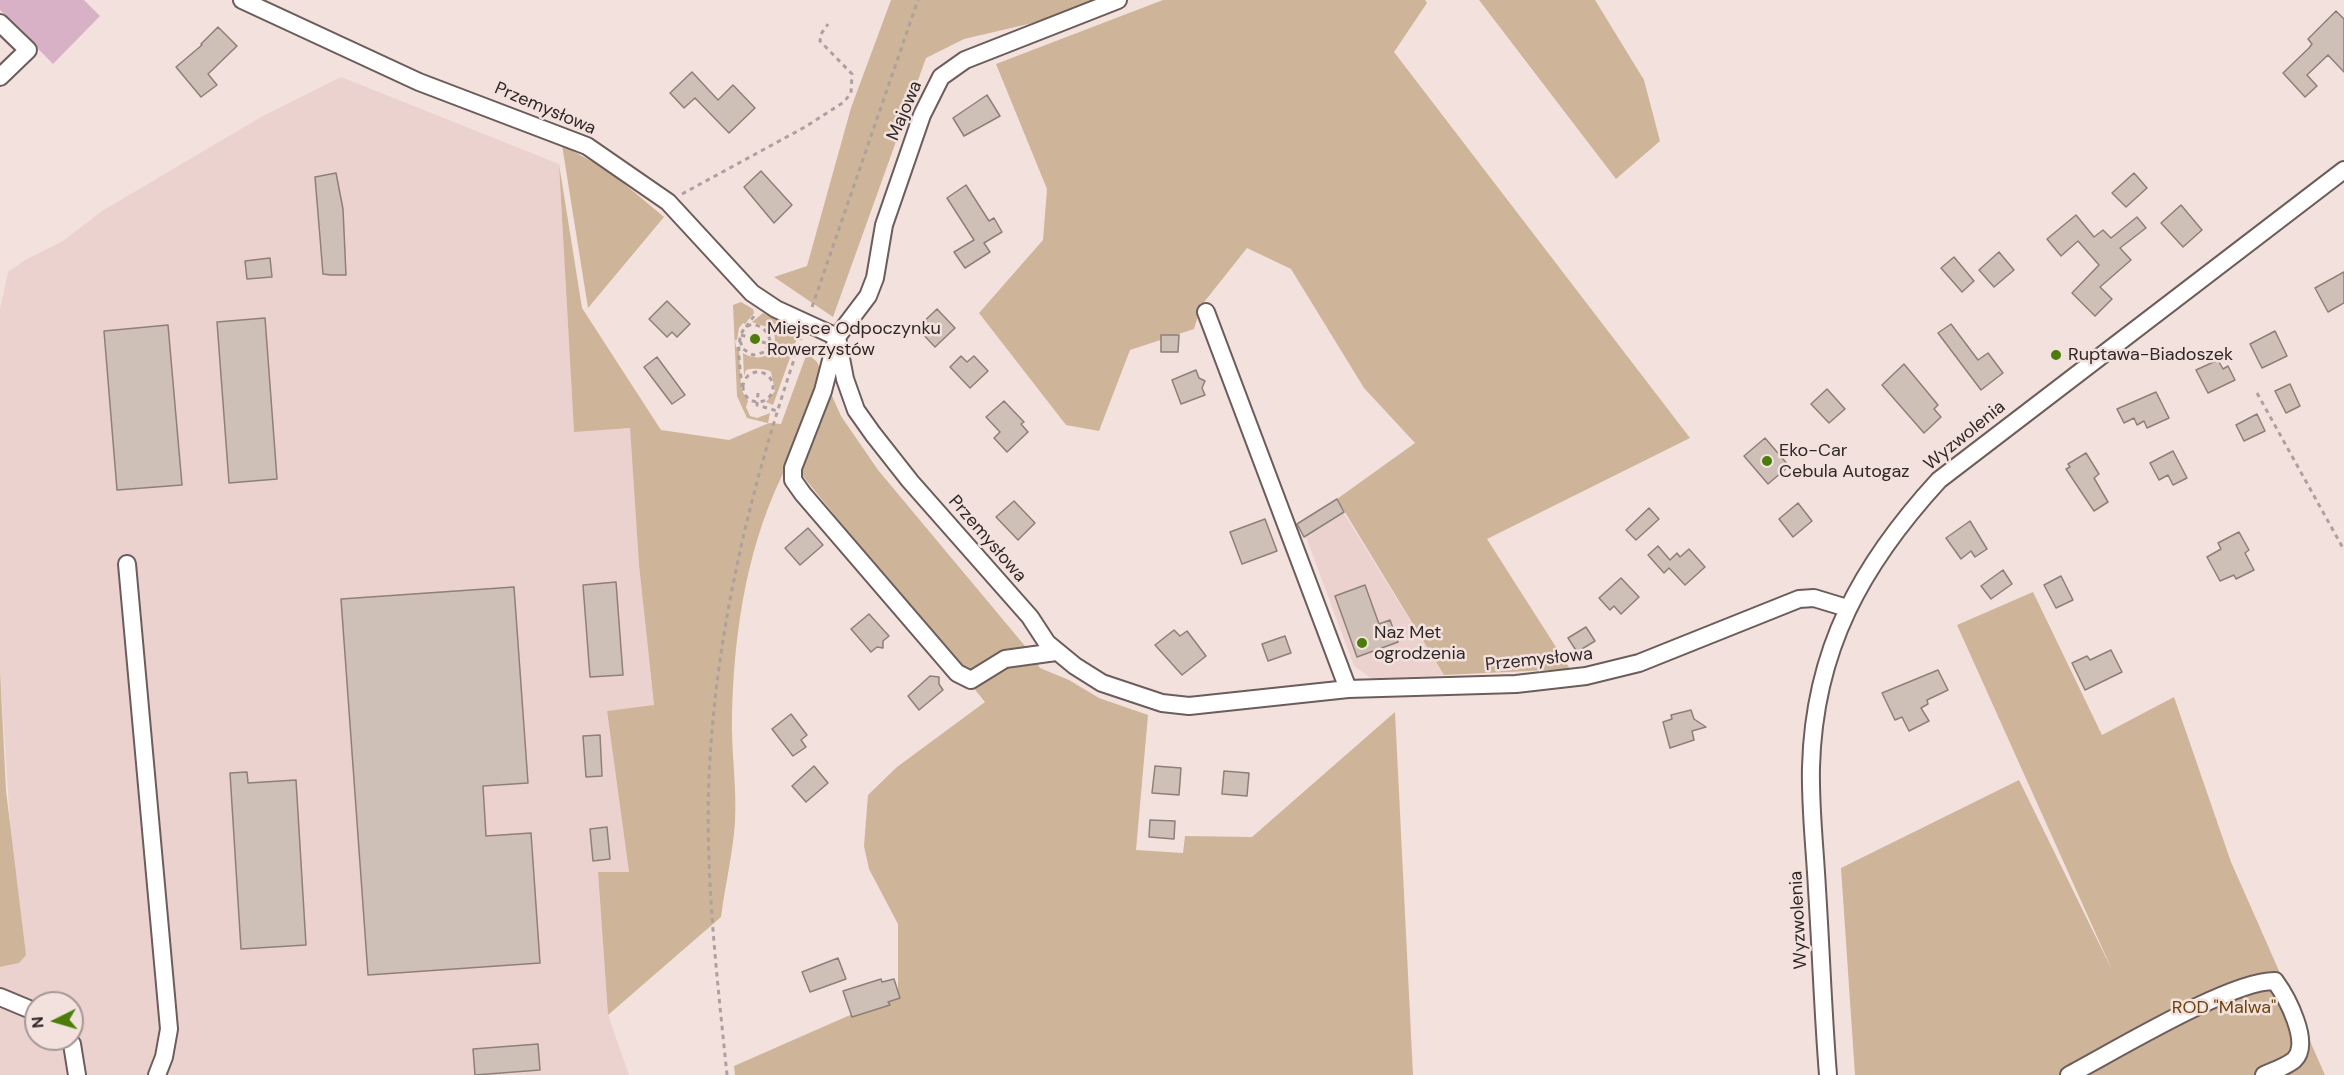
<!DOCTYPE html>
<html>
<head>
<meta charset="utf-8">
<style>
	body { margin:0 }
	#map { position:relative; width:2344px; height:1075px; overflow:hidden; background:#f3e1de; font-family:"DM Sans",sans-serif }
	canvas { display:block }
	.north { position:absolute; left:24px; top:991px; width:60px; height:60px; box-sizing:border-box; background:#f3e1de; border:2px solid #a59795; border-radius:50%; rotate:265deg; font-size:16px; font-weight:700; line-height:24px; text-align:center; color:#2f2827 }
	.north::after { content:''; display:block; margin:auto; width:21px; height:27px; background:#4c7d0a; clip-path:polygon(50% 0,100% 100%,50% 72%,0 100%) }
</style>
</head>
<body>
<div id="map">
<canvas width="2344" height="1075"></canvas>
<div class="north">N</div>
</div>
<script>
const g = document.querySelector('canvas').getContext('2d');
g.lineJoin = 'round';
function fill(path, color) {
  g.fillStyle = color;
  g.fill(path, 'evenodd');
}
function strokePath(path, color, width, dash) {
  g.strokeStyle = color;
  g.lineWidth = width;
  g.lineCap = dash ? 'butt' : 'round';
  g.setLineDash(dash || []);
  g.stroke(path);
}
function write(font, color, halo, rows, align = 'center') {
  g.font = font + ' "DM Sans",sans-serif';
  g.lineWidth = 5;
  g.setLineDash([]);
  g.textBaseline = 'middle';
  g.strokeStyle = halo;
  g.fillStyle = color;
  for (const [text, x, y, turn = 0] of rows) {
    g.save();
    g.translate(x, y);
    g.rotate((+turn || 0) * Math.PI / 180);
    g.textAlign = isNaN(turn) ? turn : align;
    if (halo) g.strokeText(text, 0, 0);
    g.fillText(text, 0, 0);
    g.restore();
  }
}
const built = new Path2D(`
	M 341,77 L 559,164 L 574,431 L 630,428 L 639,565 L 654,706 L 607,711 L 629,872 L 598,873 L 608,1015 L 629,1075 L 0,1075 L 0,967 L 19,963 L 0,669 L 0,309 L 8,272 L 25,260 L 63,241 L 102,211 L 261,117 ZM 36,1003 L 72,1003 L 72,1039 L 36,1039 Z
	M 1335,499 L 1444,675 L 1372,679 L 1354,666 L 1300,521 Z`);
const green = new Path2D(`
	M 891,0 L 1102,0 L 1071,14 L 964,39 L 926,58 L 833,317 L 774,277 L 807,266 L 851,108 Z
	M 1163,0 L 1425,0 L 1427,3 L 1394,52 L 1690,438 L 1487,539 L 1570,669 L 1444,675 L 1337,499 L 1415,443 L 1364,388 L 1291,269 L 1247,248 L 1201,306 L 1194,329 L 1130,350 L 1099,431 L 1066,425 L 979,313 L 1043,240 L 1047,189 L 996,64 Z
	M 1479,0 L 1595,0 L 1644,80 L 1660,141 L 1616,179 Z
	M 562,145 L 609,171 L 664,217 L 588,308 Z
	M 559,164 L 582,308 L 661,430 L 729,440 L 769,423 L 781,424 L 807,353 L 817,362 L 841,416 L 878,470 L 1030,652 L 1040,668 L 1069,680 L 1099,698 L 1148,715 L 1136,850 L 1183,853 L 1185,836 L 1252,837 L 1395,712 L 1413,1075 L 735,1075 L 734,1066 L 898,994 L 898,924 L 869,869 L 864,846 L 868,795 L 897,767 L 985,702 L 790,460 C 748,538 734,628 732,716 C 731,751 737,786 735,822 C 733,853 725,886 721,917 L 608,1015 L 598,872 L 629,872 L 607,711 L 654,705 L 639,565 L 630,428 L 574,432 Z
	M 741,302 L 753,309 L 754,313 L 745,324 L 743,323 L 739,328 L 737,340 L 735,340 L 736,347 L 739,347 L 741,389 L 748,401 L 746,407 L 750,416 L 757,418 L 770,413 L 768,423 L 747,418 L 737,396 L 733,305 Z
	M 763,313 L 800,330 L 773,405 L 766,402 L 775,391 L 771,372 C 766,368 751,368 746,370 L 744,376 L 743,353 C 752,359 765,359 771,352 L 769,350 L 775,340 L 774,332 L 771,333 L 767,327 L 752,322 Z
	M 2033,592 L 2102,735 L 2174,697 L 2231,862 L 2325,1075 L 1855,1075 L 1841,868 L 2019,780 L 2113,972 L 1957,625 Z
	M 0,669 L 6,791 L 26,955 L 19,963 L 0,967 Z`);
const water = new Path2D(`
	M 0,0 L 84,0 L 100,16 L 53,64 L 0,10 Z`);
const building = new Path2D(`
	M 2336,11 L 2344,19 L 2344,72 L 2328,55 L 2307,75 L 2317,86 L 2305,97 L 2283,73 L 2309,48 L 2312,44 L 2308,39 Z
	M 218,27 L 237,46 L 208,74 L 217,85 L 201,97 L 176,67 L 202,45 L 201,44 Z
	M 692,72 L 718,100 L 733,85 L 755,108 L 729,133 L 695,98 L 684,108 L 670,93 Z
	M 987,95 L 1000,116 L 964,136 L 953,118 Z
	M 761,171 L 792,205 L 774,223 L 744,187 Z
	M 336,173 L 343,209 L 346,275 L 331,275 L 323,274 L 315,177 Z
	M 2134,173 L 2147,188 L 2126,207 L 2112,193 Z
	M 966,185 L 989,221 L 994,218 L 1002,232 L 984,243 L 990,252 L 965,268 L 954,252 L 974,240 L 947,198 Z
	M 2181,205 L 2202,230 L 2183,247 L 2161,223 Z
	M 2076,215 L 2094,237 L 2103,230 L 2111,238 L 2137,217 L 2146,228 L 2120,248 L 2131,260 L 2100,287 L 2112,299 L 2095,316 L 2072,293 L 2099,265 L 2078,241 L 2061,256 L 2047,239 Z
	M 1999,252 L 2014,270 L 1994,287 L 1979,270 Z
	M 1954,257 L 1974,281 L 1962,292 L 1941,268 Z
	M 270,258 L 272,277 L 247,279 L 245,261 Z
	M 2344,272 L 2344,303 L 2328,312 L 2315,288 Z
	M 667,301 L 690,324 L 677,337 L 672,332 L 667,337 L 649,319 Z
	M 937,309 L 955,328 L 935,347 L 917,328 Z
	M 265,318 L 277,479 L 229,483 L 217,322 Z
	M 1951,324 L 1978,360 L 1988,353 L 2003,373 L 1981,390 L 1938,333 Z
	M 168,325 L 182,485 L 117,490 L 104,331 Z
	M 2275,331 L 2287,356 L 2262,368 L 2250,344 Z
	M 1161,335 L 1179,335 L 1178,352 L 1161,352 Z
	M 961,356 L 967,362 L 974,356 L 988,371 L 970,388 L 950,367 Z
	M 657,357 L 685,395 L 672,404 L 644,367 Z
	M 2218,360 L 2223,369 L 2228,366 L 2235,380 L 2208,393 L 2196,370 Z
	M 1904,364 L 1938,405 L 1934,409 L 1941,417 L 1924,433 L 1882,385 Z
	M 1196,370 L 1199,378 L 1205,381 L 1202,388 L 1205,395 L 1181,404 L 1172,380 Z
	M 2290,384 L 2300,406 L 2286,413 L 2275,391 Z
	M 1827,389 L 1845,409 L 1829,423 L 1811,404 Z
	M 2156,392 L 2169,418 L 2147,428 L 2144,421 L 2137,425 L 2134,418 L 2124,423 L 2117,409 Z
	M 1004,401 L 1024,422 L 1021,424 L 1028,432 L 1007,452 L 994,438 L 1000,432 L 986,417 Z
	M 2257,414 L 2265,431 L 2244,441 L 2236,425 Z
	M 1765,438 L 1789,466 L 1768,484 L 1744,456 Z
	M 2173,451 L 2187,478 L 2173,485 L 2168,475 L 2159,480 L 2150,463 Z
	M 2086,453 L 2099,474 L 2094,478 L 2108,502 L 2094,511 L 2066,469 L 2070,467 L 2068,464 Z
	M 1337,499 L 1344,512 L 1304,537 L 1297,524 Z
	M 1014,501 L 1035,523 L 1018,540 L 996,517 Z
	M 1798,503 L 1812,521 L 1793,537 L 1779,519 Z
	M 1649,508 L 1659,519 L 1636,540 L 1626,530 Z
	M 1265,519 L 1277,551 L 1242,564 L 1230,532 Z
	M 1970,521 L 1987,549 L 1975,557 L 1971,551 L 1961,559 L 1946,538 Z
	M 808,528 L 823,545 L 800,565 L 785,548 Z
	M 2239,532 L 2249,550 L 2245,553 L 2254,570 L 2236,579 L 2234,575 L 2220,581 L 2207,557 L 2221,549 L 2218,543 Z
	M 1658,546 L 1670,560 L 1677,553 L 1680,557 L 1689,549 L 1705,567 L 1685,585 L 1669,568 L 1664,573 L 1648,555 Z
	M 2003,570 L 2012,584 L 1991,599 L 1981,586 Z
	M 2061,576 L 2073,600 L 2056,608 L 2044,585 Z
	M 1621,578 L 1639,597 L 1621,614 L 1614,606 L 1610,610 L 1599,598 Z
	M 616,582 L 623,675 L 590,677 L 583,585 Z
	M 1365,585 L 1379,624 L 1390,620 L 1398,642 L 1357,657 L 1335,596 Z
	M 514,587 L 528,783 L 483,786 L 486,836 L 531,833 L 540,963 L 368,975 L 341,599 Z
	M 869,614 L 889,636 L 883,641 L 883,648 L 877,647 L 871,652 L 851,629 Z
	M 1586,627 L 1595,641 L 1577,652 L 1568,638 Z
	M 1174,630 L 1180,636 L 1187,631 L 1206,656 L 1182,675 L 1155,645 Z
	M 1285,636 L 1291,653 L 1268,661 L 1262,644 Z
	M 2111,650 L 2122,672 L 2085,690 L 2072,663 L 2087,656 L 2090,660 Z
	M 1938,670 L 1948,690 L 1927,700 L 1928,704 L 1921,708 L 1929,721 L 1909,731 L 1902,717 L 1895,720 L 1882,693 Z
	M 930,676 L 939,677 L 939,684 L 943,690 L 919,710 L 908,696 Z
	M 1691,710 L 1694,719 L 1706,727 L 1692,731 L 1694,740 L 1670,748 L 1663,722 L 1672,719 L 1671,715 Z
	M 791,714 L 807,735 L 801,740 L 806,747 L 793,756 L 772,729 Z
	M 600,735 L 602,776 L 586,777 L 583,736 Z
	M 814,766 L 828,783 L 806,802 L 792,786 Z
	M 1155,766 L 1181,768 L 1179,795 L 1152,793 Z
	M 1224,771 L 1249,773 L 1247,796 L 1222,794 Z
	M 247,772 L 248,783 L 296,780 L 306,945 L 241,949 L 230,773 Z
	M 1150,820 L 1175,821 L 1174,839 L 1149,837 Z
	M 607,827 L 610,859 L 593,861 L 590,829 Z
	M 838,958 L 846,979 L 810,992 L 802,972 Z
	M 881,979 L 882,982 L 894,979 L 900,998 L 888,1002 L 890,1005 L 852,1017 L 843,991 Z
	M 538,1044 L 540,1070 L 475,1075 L 473,1049 Z`);
const path = new Path2D(`
	M 682,194 L 805,127 L 844,102 L 851,93 L 852,74 L 820,41 L 821,34 L 828,24
	M 812,307 L 918,0
	M 746,327 L 754,316
	M 741,335 L 748,337
	M 740,341 L 743,349 L 753,355 L 765,352 L 770,342 C 769,326 747,316 741,335 C 736,349 741,373 742,388
	M 762,342 L 770,344
	M743 387a15 15 0 1 1 30 0a15 15 0 1 1-30 0Z
	M 758,393 L 757,405 L 777,411
	M 2257,393 L 2344,550
	M 727,1075 C 717,976 705,877 709,777 C 716,625 752,482 801,339`);
const minor = new Path2D(`
	M 242,0 L 419,82 L 587,146 L 668,202 L 752,293 L 776,309 L 837,337 L 845,379 L 856,410 L 873,434 L 910,481 L 1030,617 L 1047,643 L 1075,666 L 1102,683 L 1162,703 L 1189,706 L 1348,689 L 1516,684 L 1586,676 L 1639,663 L 1799,599 L 1814,598 L 1847,608
	M 0,23 L 28,50 L 0,77
	M 1206,312 L 1348,689
	M 127,564 L 169,1029 L 164,1057 L 157,1075
	M 1056,652 L 1005,659 L 971,680 L 957,673 L 803,494 L 793,480 L 793,468 L 823,391 L 837,337 L 868,296 L 875,278 L 884,225 L 922,115 L 941,77 L 965,60 L 1118,0
	M 0,997 L 36,1012
	M 67,1039 L 72,1044 L 77,1075
	M 1828,1075 C 1823,1013 1821,951 1817,889 C 1815,849 1810,808 1811,767 C 1814,649 1862,564 1939,480 L 2344,170
	M 2069,1075 C 2113,1052 2231,980 2275,981 C 2286,996 2312,1043 2294,1060 C 2287,1066 2273,1071 2264,1075`);
const markers = [
	[755,339,6,"#4c7d0a"],
	[2056,355,6,"#4c7d0a"],
	[1767,461,6,"#4c7d0a"],
	[1362,643,6,"#4c7d0a"]
];
const streetNames = [
	["Przemysłowa",545,109,23],
	["Majowa",905,111,-67],
	["Wyzwolenia",1965,436,-39],
	["Przemysłowa",987,539,49],
	["Przemysłowa",1539,660,-6],
	["Wyzwolenia",1799,920,-93]
];
const poiNames = [
	["Miejsce Odpoczynku",767,329],
	["Rowerzystów",767,350],
	["Ruptawa-Biadoszek",2068,355],
	["Eko-Car",1779,451],
	["Cebula Autogaz",1779,472],
	["Naz Met",1374,633],
	["ogrodzenia",1374,654]
];
const parkNames = [
	["ROD \"Malwa\"",2224,1008]
];
fill(built, '#ecd2cf');
fill(green, '#ceb498');
fill(water, '#d9b1c7');
fill(building, '#cebfb7');
strokePath(building, '#8e7f78', 1.5);
strokePath(minor, '#6c5d5b', 20);
strokePath(path, '#aea09e', 3, [4.5, 4.5]);
strokePath(minor, '#fff', 16);
for (const [x, y, r, color] of markers) {
  const dot = new Path2D();
  dot.arc(x, y, r, 0, 2 * Math.PI);
  g.fillStyle = color;
  g.fill(dot);
  strokePath(dot, '#f3e1de', 2);
}
write('18px', '#2f2827', '#f3e1de', streetNames);
write('18px', '#2f2827', '#f3e1de', poiNames, 'left');
write('18px', '#6c440e', '#f3e1de', parkNames);
</script>
</body>
</html>
